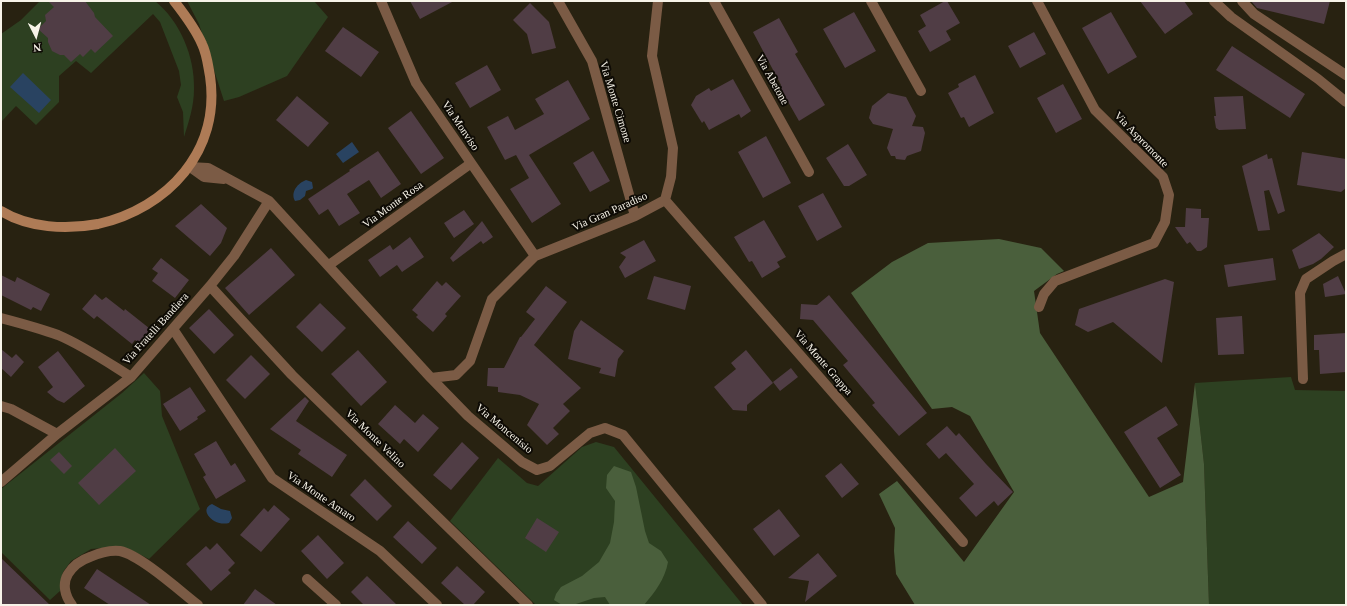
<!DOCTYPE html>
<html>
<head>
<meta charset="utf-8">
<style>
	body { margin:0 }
	#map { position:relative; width:1347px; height:606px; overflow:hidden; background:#282211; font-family:Georgia,serif }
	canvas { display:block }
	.frame { position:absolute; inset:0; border:2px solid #f7f3e8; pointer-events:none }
	.north { position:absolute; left:16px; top:16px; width:40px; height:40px; -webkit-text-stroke:3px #0e0b05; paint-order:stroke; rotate:174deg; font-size:11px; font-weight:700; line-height:16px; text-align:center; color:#f7f3e8 }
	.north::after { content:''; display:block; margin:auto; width:14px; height:18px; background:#f7f3e8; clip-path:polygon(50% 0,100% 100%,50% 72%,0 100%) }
</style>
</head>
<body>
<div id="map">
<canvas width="1347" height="606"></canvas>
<div class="frame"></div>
<div class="north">N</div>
</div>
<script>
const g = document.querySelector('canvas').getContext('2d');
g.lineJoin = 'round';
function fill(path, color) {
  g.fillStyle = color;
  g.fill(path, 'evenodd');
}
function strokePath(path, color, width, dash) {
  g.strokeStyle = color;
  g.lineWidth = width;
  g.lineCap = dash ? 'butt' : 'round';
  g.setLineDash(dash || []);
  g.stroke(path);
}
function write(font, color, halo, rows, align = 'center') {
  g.font = font + ' Georgia,serif';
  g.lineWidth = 4;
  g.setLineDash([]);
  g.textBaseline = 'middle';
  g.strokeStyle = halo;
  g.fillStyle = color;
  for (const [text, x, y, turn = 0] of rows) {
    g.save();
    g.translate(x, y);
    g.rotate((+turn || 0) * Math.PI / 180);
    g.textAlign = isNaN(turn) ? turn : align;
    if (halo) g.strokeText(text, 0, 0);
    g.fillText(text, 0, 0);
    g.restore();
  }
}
const green = new Path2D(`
	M 40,1 L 155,1 C 180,21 195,57 194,89 C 194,106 189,121 184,137 L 183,112 L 177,97 L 181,85 L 179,71 L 160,22 L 153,14 L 91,73 L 76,61 L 59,76 L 59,102 L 36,125 L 16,106 L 1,122 L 1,34 L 21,20 Z
	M 187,1 L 314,1 L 328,17 L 287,76 L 239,97 L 224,101 L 199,24 Z
	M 144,373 L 160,391 L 162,416 L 200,509 L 149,559 L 133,551 L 114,547 L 91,549 L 71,561 L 63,572 L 60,591 L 50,600 L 1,552 L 1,489 L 122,393 Z
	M 1291,377 L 1295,390 L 1346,391 L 1346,605 L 1209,605 L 1204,464 L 1195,383 Z
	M 596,442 L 614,447 L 743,605 L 536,605 L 450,521 L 498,458 L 527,483 L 538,486 L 582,447 Z`);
const forest = new Path2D(`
	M 999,239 L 1041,248 L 1064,271 L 1057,274 L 1034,291 L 1040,333 L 1149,497 L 1183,482 L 1195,383 L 1204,464 L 1209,605 L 915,605 L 896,574 L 894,551 L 895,528 L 879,494 L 897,481 L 964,562 L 1014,492 L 970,416 L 952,407 L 932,409 L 851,293 L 892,262 L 928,243 Z
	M 614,466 L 631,472 L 636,487 L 645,531 L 649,543 L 661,551 L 668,562 C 665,579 655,592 644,605 L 610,605 L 605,597 L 594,598 L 576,604 L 567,605 L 562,605 L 554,600 L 556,594 L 561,587 L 582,576 L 599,562 L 610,543 L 614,522 L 615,501 L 606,488 L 607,475 Z`);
const water = new Path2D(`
	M 23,73 L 51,100 L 39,113 L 10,87 Z
	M 352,142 L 359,152 L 343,163 L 336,154 Z
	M 306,180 L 312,182 L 313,188 L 312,189 L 306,191 L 305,196 L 300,200 L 295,201 C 290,192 298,183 306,180 Z
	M 212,504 L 221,509 L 230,511 L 232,518 L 229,523 C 213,527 198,509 212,504 Z`);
const building = new Path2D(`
	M 48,1 L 85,1 L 94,13 L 95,17 L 113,36 L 95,53 L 91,49 L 83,57 L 80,54 L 71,62 L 64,55 L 60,55 L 52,51 L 48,42 L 48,38 L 38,29 L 46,21 L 45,15 L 54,7 Z
	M 410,1 L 454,1 L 420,19 Z
	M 945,1 L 947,1 L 960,23 L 946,31 L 951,40 L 930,52 L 918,31 L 926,26 L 920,15 Z
	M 1140,1 L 1184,1 L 1193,14 L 1165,34 Z
	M 1251,1 L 1330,1 L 1324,24 L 1257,8 Z
	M 530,3 L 549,22 L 556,48 L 532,54 L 527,34 L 513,20 Z
	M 854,12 L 876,51 L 845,68 L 823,29 Z
	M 1111,12 L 1137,57 L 1108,74 L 1082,28 Z
	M 779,18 L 798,52 L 795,54 L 825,105 L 799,121 L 779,86 L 781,85 L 753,32 Z
	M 343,27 L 379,52 L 361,77 L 325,51 Z
	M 1034,32 L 1046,54 L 1020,68 L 1008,46 Z
	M 1232,46 L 1305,94 L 1290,118 L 1216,70 Z
	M 487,65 L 501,90 L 470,108 L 455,83 Z
	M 975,75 L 994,113 L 969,127 L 964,117 L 961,118 L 948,93 L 959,87 L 958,84 Z
	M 733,79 L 751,111 L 741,118 L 739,114 L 709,130 L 704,121 L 702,123 L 691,105 L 696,96 L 709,88 L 711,91 Z
	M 568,80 L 590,119 L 529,155 L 561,204 L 532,223 L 510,189 L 529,178 L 516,155 L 505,160 L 487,127 L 508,116 L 515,130 L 544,114 L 535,99 Z
	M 1063,84 L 1082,119 L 1056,133 L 1037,98 Z
	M 888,93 L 906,97 L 916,116 L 912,126 L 923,127 L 925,133 L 921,151 L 907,156 L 905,160 L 896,159 L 895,156 L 891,156 L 887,148 L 893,129 L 873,124 L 869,118 L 872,106 Z
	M 297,96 L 329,123 L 308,147 L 276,120 Z
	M 1243,96 L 1246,129 L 1219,130 L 1216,128 L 1214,116 L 1216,116 L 1214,97 Z
	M 411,111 L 444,158 L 421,174 L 388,128 Z
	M 766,136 L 791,183 L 763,198 L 738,152 Z
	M 848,144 L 867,175 L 849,186 L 844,186 L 826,158 Z
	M 378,151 L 401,184 L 381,198 L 369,180 L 347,194 L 360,213 L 339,226 L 328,209 L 319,215 L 308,199 L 350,171 L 349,170 Z
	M 593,151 L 610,181 L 590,192 L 573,163 Z
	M 1302,152 L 1346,159 L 1346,188 L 1341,192 L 1297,185 Z
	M 1267,154 L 1268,159 L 1272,158 L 1285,211 L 1278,214 L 1269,190 L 1264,191 L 1270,230 L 1258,231 L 1242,166 Z
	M 823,193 L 842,227 L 817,241 L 798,206 Z
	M 201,204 L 227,228 L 221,243 L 210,256 L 175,226 Z
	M 1186,208 L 1201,209 L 1201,218 L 1209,218 L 1207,247 L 1201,251 L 1197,251 L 1190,242 L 1187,244 L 1175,227 L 1185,227 Z
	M 464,210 L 474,224 L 454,238 L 444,223 Z
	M 764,220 L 786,257 L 777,262 L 780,267 L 762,278 L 752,261 L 749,262 L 734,237 Z
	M 482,221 L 493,237 L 483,244 L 481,241 L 453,262 L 450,258 Z
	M 1319,233 L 1334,247 L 1321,259 L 1313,264 L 1299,269 L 1292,250 Z
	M 410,237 L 424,257 L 402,272 L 397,265 L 380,277 L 368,260 L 390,245 L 393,250 Z
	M 644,240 L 656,261 L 625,278 L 619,267 L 626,257 L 620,253 Z
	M 271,248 L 295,275 L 249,315 L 225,288 Z
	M 161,258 L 189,280 L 175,298 L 152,281 L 158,273 L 152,269 Z
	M 1273,258 L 1276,280 L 1228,287 L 1224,265 Z
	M 1,275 L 15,282 L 17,277 L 50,294 L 41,311 L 33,307 L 31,310 L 1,295 Z
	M 654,276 L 691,286 L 685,310 L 647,299 Z
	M 1338,276 L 1346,294 L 1325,297 L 1323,284 Z
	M 1165,279 L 1174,282 L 1162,363 L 1113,322 L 1088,332 L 1075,325 L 1079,309 Z
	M 437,281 L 442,286 L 446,282 L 461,296 L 445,314 L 447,316 L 433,332 L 416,317 L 418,315 L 412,310 Z
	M 546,286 L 567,302 L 534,345 L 581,388 L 563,404 L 570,411 L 553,428 L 559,434 L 547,445 L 527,425 L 539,404 L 520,395 L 498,392 L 498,387 L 487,386 L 488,368 L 504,368 L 520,337 L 521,337 L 535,319 L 526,312 Z
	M 95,294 L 102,300 L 106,297 L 124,311 L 125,309 L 154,332 L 143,347 L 135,340 L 132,344 L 97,316 L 94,319 L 82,309 Z
	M 829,295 L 927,413 L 899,436 L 872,405 L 875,403 L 843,365 L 848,361 L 813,320 L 800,319 L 801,304 L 817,305 Z
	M 320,303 L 346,328 L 322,352 L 296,327 Z
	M 209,309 L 234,335 L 214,354 L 189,328 Z
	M 1242,316 L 1244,354 L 1218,355 L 1216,318 Z
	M 581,320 L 624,351 L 618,359 L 615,377 L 599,373 L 601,368 L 568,359 L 574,331 Z
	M 1346,333 L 1346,372 L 1320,374 L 1319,350 L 1314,350 L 1314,335 Z
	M 1,349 L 12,358 L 16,354 L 24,362 L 11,377 L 1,368 Z
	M 358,350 L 387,382 L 361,406 L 331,374 Z
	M 746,350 L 773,383 L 747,405 L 747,411 L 733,410 L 714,387 L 736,369 L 731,363 Z
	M 58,351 L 85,386 L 64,403 L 57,400 L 47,392 L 53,387 L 38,367 Z
	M 251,355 L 270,374 L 245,399 L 226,380 Z
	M 791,368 L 798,377 L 780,391 L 773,382 Z
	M 190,387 L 206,411 L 197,417 L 198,419 L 180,431 L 163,404 Z
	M 305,397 L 309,401 L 296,421 L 347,455 L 332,477 L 298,454 L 301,450 L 270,429 Z
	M 395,405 L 415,423 L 423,414 L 439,428 L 418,452 L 404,439 L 400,444 L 378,424 Z
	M 1166,406 L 1178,425 L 1157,438 L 1181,475 L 1160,488 L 1124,432 Z
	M 947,426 L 956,436 L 959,433 L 986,464 L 1013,492 L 998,506 L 994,501 L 976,517 L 959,498 L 974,484 L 946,453 L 939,459 L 926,444 Z
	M 216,441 L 231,466 L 235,463 L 246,481 L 216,499 L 203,477 L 206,475 L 194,454 Z
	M 462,442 L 479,458 L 451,490 L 433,475 Z
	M 115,448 L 136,471 L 99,505 L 78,483 Z
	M 59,452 L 72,466 L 64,474 L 50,460 Z
	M 841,463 L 859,484 L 842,498 L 825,476 Z
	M 365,479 L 392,506 L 377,521 L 350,495 Z
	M 274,505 L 290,519 L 261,552 L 240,535 L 264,508 L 268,512 Z
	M 779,509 L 800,536 L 774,556 L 753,529 Z
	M 537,518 L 559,532 L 546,552 L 525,538 Z
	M 408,521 L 437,548 L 422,564 L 393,537 Z
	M 318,535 L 344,563 L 327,579 L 301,551 Z
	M 217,543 L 235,563 L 228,570 L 231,573 L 211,591 L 186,564 L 206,546 L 210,550 Z
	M 818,553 L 837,576 L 805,602 L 809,581 L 788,578 Z
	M 1,558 L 50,605 L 1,605 Z
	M 457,566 L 485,592 L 473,605 L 465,605 L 441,583 Z
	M 97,569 L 151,605 L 110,605 L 84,588 Z
	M 367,576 L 397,605 L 364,605 L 351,592 Z
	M 255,589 L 277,605 L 243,605 Z`);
const street = new Path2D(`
	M 381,1 L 416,83 L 535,256
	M 558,1 L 592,61 L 635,216
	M 714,1 L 809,172
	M 871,1 L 921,91
	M 1037,1 L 1095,110 L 1163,177 L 1169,195 L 1165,222 L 1154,243 L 1055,281 L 1044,294 L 1039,307
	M 1214,1 L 1231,17 L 1318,79 L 1346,102
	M 1242,1 L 1254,14 L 1346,75
	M 189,167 L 208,168 L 269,201 L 431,378 L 468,416 L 522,462 L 537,470 L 550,466 L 590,433 L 605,428 L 623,435 L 762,605
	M 190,167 L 204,177 L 224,179
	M 665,200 L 963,542
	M 329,265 L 470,164
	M 210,286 L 292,375 L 528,605
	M 1,318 C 20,323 39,328 58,335 C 84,346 107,362 131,377
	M 173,329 L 272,478 L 380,551 L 437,605
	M 431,378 L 456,375 L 470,361 L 492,299 L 535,256 L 635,216 L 665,200 L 671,177 L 673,148 L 652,56 L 658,1
	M 1303,379 L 1300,293 L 1306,279 L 1333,261 L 1346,254
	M 1,406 L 11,409 L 57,434
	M 1,482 L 57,434 L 131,377 L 210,286 L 234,256 L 269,201
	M 307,579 L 336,605
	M 72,605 C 65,596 62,584 68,574 C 73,566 81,560 90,557 C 99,553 110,550 120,551 C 140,555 180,591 198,605`);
const secondary = new Path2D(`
	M 1,211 C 29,228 66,230 98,224 C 168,208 221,151 210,76 C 208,66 207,54 202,44 C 195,28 185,15 174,1`);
const streetNames = [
	["Via Abetone",772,80,61],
	["Via Monte Cimone",615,102,73],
	["Via Monviso",460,126,56],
	["Via Aspromonte",1141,140,46],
	["Via Monte Rosa",393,205,-36],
	["Via Gran Paradiso",610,212,-24],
	["Via Fratelli Bandiera",156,329,-48],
	["Via Monte Grappa",823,363,49],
	["Via Moncenisio",504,429,40],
	["Via Monte Velino",375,439,44],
	["Via Monte Amaro",321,497,34]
];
fill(green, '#2d4021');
fill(forest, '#4a5f3c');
fill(water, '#294361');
fill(building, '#503d45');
strokePath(street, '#7b5b45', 10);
strokePath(secondary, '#ae7b56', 10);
write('11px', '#f7f3e8', '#0e0b05', streetNames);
</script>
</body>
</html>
